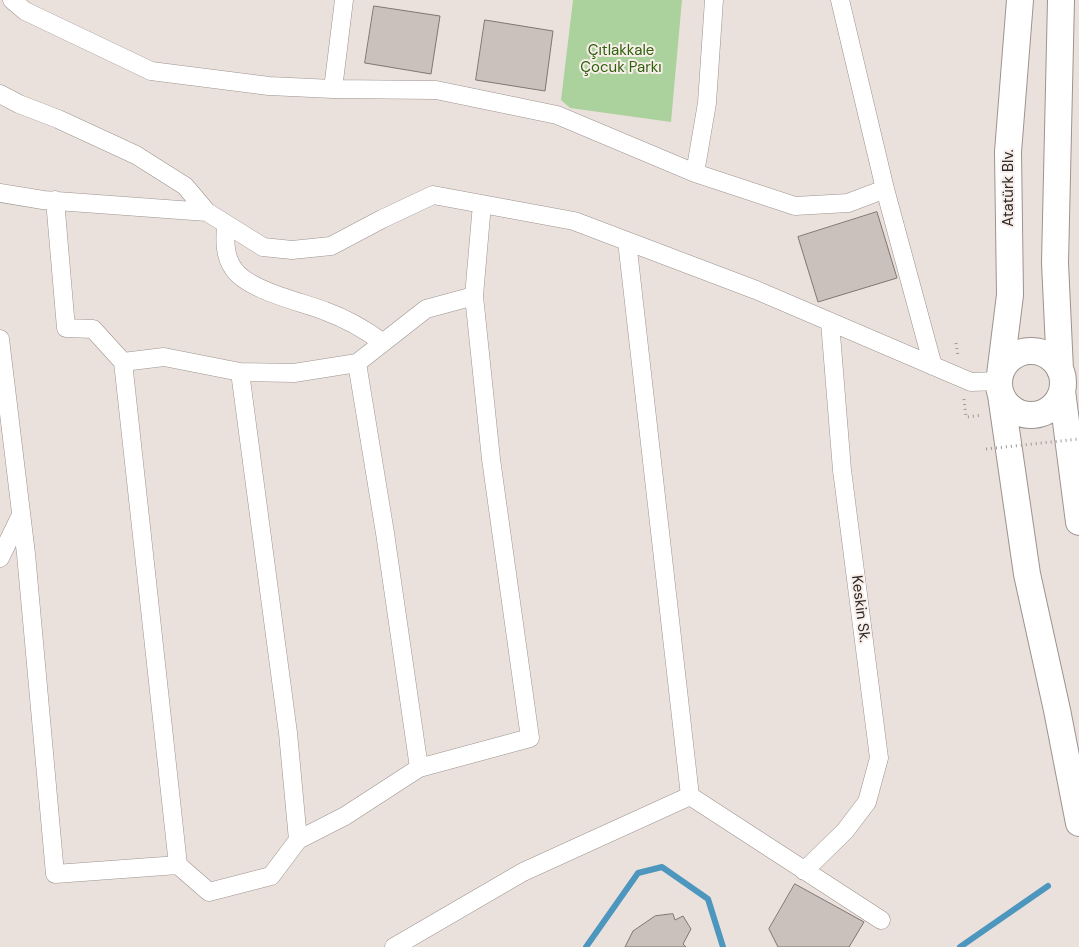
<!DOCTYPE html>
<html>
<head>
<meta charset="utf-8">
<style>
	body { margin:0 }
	canvas { display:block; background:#ebe1dc }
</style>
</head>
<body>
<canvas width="1079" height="947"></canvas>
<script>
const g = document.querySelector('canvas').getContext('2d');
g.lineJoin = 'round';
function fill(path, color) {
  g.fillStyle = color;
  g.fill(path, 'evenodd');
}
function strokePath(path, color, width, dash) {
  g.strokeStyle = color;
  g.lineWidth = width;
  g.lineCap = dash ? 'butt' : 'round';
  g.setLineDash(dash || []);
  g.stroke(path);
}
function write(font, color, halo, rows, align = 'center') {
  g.font = font + ' "DM Sans",sans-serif';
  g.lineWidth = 4;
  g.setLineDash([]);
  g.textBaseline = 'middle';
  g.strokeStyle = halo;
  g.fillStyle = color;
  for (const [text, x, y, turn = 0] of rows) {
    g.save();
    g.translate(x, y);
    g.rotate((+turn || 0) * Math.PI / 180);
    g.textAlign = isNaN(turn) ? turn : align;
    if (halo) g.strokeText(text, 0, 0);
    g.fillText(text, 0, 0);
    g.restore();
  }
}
const green = new Path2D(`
	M 573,0 L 682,0 L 671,122 L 570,108 L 561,100 Z`);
const stream = new Path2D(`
	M 586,947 L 638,873 L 662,867 L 708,899 L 723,947
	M 960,947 L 1048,886`);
const building = new Path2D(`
	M 374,6 L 440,16 L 431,74 L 365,63 Z
	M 485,20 L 553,31 L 545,91 L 476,80 Z
	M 877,212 L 897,278 L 818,302 L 798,237 Z
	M 795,884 L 864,922 L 849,947 L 778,947 L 769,929 Z
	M 673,914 L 675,920 L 683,916 L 691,929 L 683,944 L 686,947 L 625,947 L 633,931 L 655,916 Z`);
const path = new Path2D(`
	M 956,343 L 958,356
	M 964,399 L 966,417 L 982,415`);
const street = new Path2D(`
	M 12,0 L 25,11 L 151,71 L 269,86 L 333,89 L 436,90 L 557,115 L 695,173 L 795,206 L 848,203 L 885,189
	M 840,0 L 885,189 L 933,366
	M 333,89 L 344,0
	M 0,94 L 19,104 L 58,119 L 136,155 L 185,186 L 207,212
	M 695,173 L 707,103 L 714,0
	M 0,193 L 43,200 L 207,212 L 263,247 L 292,250 L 331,246 L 382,219 L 433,195 L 574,221 L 756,290 L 971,382 L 999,381
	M 55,200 L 66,328 L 93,329 L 123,362
	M 226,224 C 225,239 224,255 233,268 C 246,290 302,302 325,311 C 347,319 363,328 382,342
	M 627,241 L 690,796 L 881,920
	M 474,296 L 426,309 L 357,363 L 385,533 L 419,768 L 530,738 L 491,459 L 474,296 L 482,204
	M 0,339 L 26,554 L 55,874 L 178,865
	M 240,372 L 164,357 L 123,362 L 178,865 L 209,892 L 271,876 L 298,840 L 288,733 L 240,372 L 294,373 L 357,363
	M 0,558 L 21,515
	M 298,840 L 345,816 L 419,768
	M 804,871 L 845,831 L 867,802 L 879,758 L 842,470 L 830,322
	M 394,947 L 523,872 L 690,796`);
const secondary = new Path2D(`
	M999 383a32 32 0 1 1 64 0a32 32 0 1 1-64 0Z
	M 1060,370 L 1055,263 L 1061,0
	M 1000,375 L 1010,295 L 1008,152 L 1020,0
	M 1062,391 L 1079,522
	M 1001,395 L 1027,574 L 1057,710 L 1079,823`);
const pathBridge = new Path2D(`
	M 986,449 L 1079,439`);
const parkNames = [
	["Çıtlakkale",621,51],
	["Çocuk Parkı",621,68]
];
const streetNames = [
	["Atatürk Blv.",1009,188,-90],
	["Keskin Sk.",860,609,83]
];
fill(green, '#abd29c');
strokePath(stream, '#4d97bf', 6);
fill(building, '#cac1bc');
strokePath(building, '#7f7672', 1);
strokePath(street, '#9c938f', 19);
strokePath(secondary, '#9c938f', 28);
strokePath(path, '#a09895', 3, [1, 4]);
strokePath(street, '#fff', 18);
strokePath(secondary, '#fff', 26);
strokePath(pathBridge, '#a09895', 3, [1, 4]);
write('15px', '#2d610c', '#f8eee9', parkNames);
write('15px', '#2b2726', '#f8eee9', streetNames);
</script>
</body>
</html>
